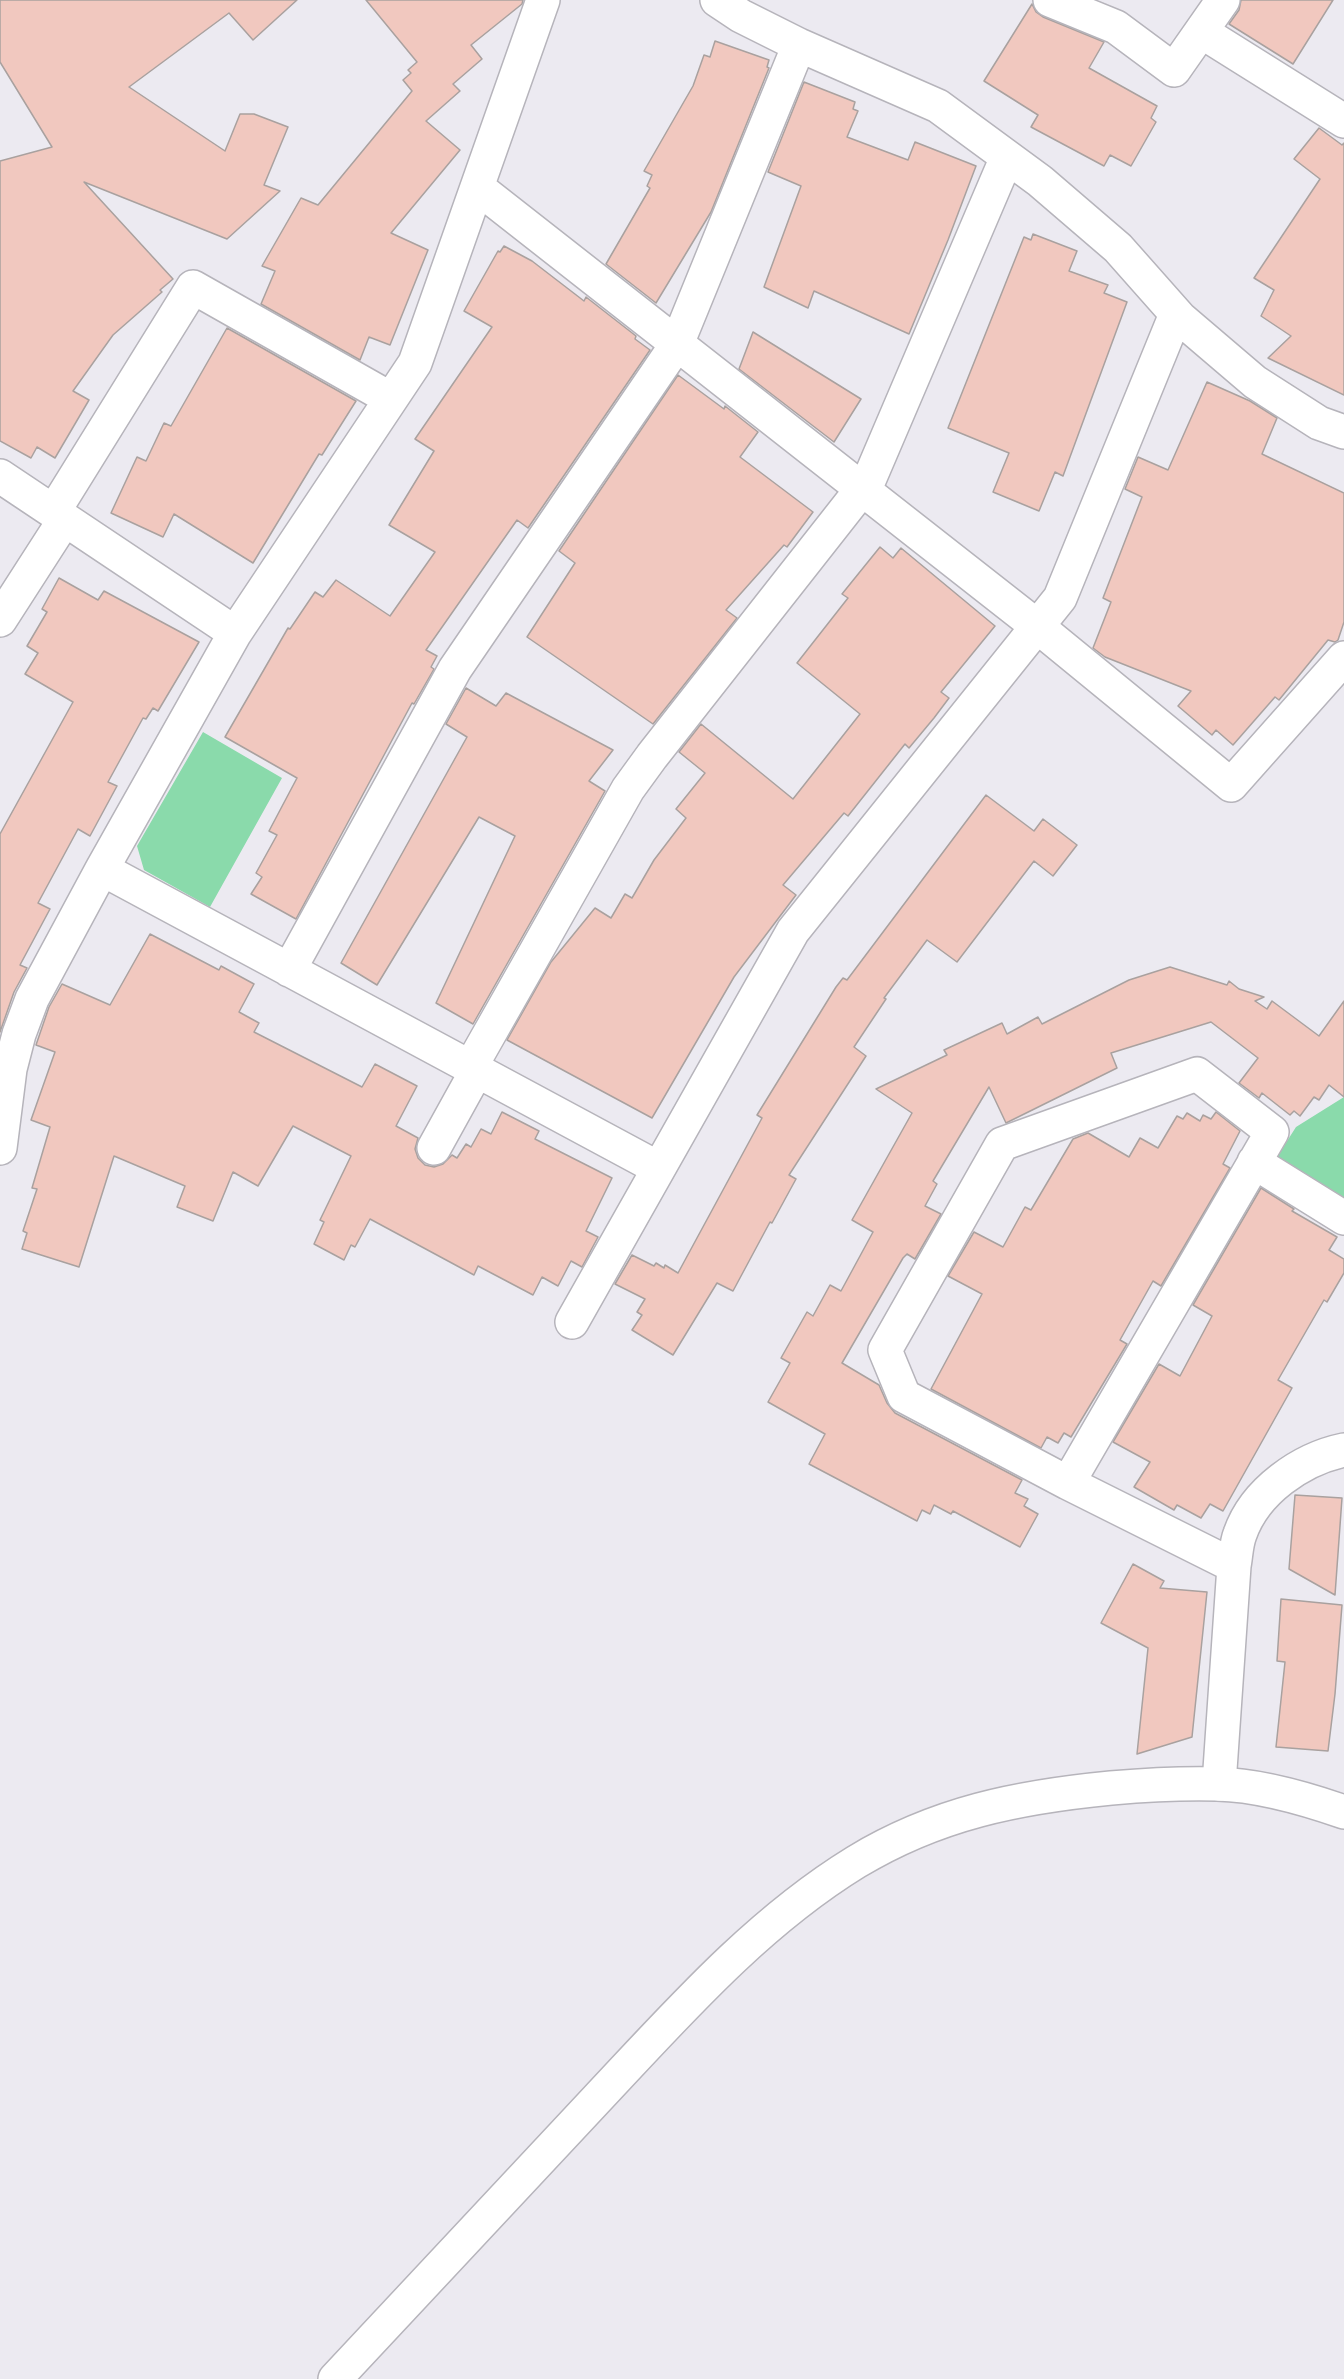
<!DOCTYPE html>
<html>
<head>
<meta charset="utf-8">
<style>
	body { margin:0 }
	canvas { display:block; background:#eceaf1 }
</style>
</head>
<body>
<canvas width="1344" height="2379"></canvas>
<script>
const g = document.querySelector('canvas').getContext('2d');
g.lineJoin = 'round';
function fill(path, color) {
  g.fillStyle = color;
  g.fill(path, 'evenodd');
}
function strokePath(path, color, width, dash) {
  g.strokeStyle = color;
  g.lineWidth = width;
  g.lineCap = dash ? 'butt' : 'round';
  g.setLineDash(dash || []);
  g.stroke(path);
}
const green = new Path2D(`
	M 203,732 L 282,778 L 210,907 L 144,870 L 137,846 Z
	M 1344,1097 L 1344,1201 L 1275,1160 L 1296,1127 Z`);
const building = new Path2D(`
	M 0,0 L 297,0 L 253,40 L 229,13 L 129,87 L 225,151 L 240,114 L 254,114 L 288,127 L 264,185 L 280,191 L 227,239 L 84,182 L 173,279 L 160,290 L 162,292 L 113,335 L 73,391 L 89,400 L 55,458 L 37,447 L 31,458 L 0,441 L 0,161 L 52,147 L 0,62 Z
	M 366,0 L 523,0 L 522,4 L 471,45 L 482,59 L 453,84 L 460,91 L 426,121 L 460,150 L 391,233 L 428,250 L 390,345 L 369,337 L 360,360 L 261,304 L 275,271 L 262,266 L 301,198 L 318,205 L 412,91 L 403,80 L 411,73 L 408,70 L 417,62 Z
	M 1241,0 L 1333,0 L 1293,64 L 1229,24 L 1239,10 Z
	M 1032,4 L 1036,12 L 1043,17 L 1104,42 L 1089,68 L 1157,106 L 1151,118 L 1156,122 L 1131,166 L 1110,155 L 1104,166 L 1031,127 L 1038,115 L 984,81 Z
	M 715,41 L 769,60 L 767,67 L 769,68 L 711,212 L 656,303 L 606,264 L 650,188 L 647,186 L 652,175 L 644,171 L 693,86 L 704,55 L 710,57 Z
	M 804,82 L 855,102 L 853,109 L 858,111 L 847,137 L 908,160 L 915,142 L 976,166 L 948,240 L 909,334 L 814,291 L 808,308 L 764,287 L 801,186 L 768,172 Z
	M 1319,128 L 1342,145 L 1344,143 L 1344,395 L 1268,358 L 1291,336 L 1261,316 L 1274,290 L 1254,278 L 1320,179 L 1294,159 Z
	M 1033,234 L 1077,251 L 1069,271 L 1108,285 L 1104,293 L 1127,302 L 1063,476 L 1055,472 L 1039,511 L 993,492 L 1009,453 L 948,428 L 1024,237 L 1031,240 Z
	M 504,246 L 532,261 L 584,301 L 586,297 L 636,336 L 635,339 L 650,350 L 528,528 L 517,520 L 426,650 L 437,656 L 431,667 L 434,669 L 414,704 L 412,703 L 296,919 L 251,894 L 262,877 L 256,873 L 277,835 L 269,831 L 297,778 L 225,737 L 288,628 L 290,629 L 315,592 L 323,597 L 336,580 L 390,616 L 435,552 L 389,525 L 434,451 L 415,439 L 492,327 L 464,311 L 498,251 L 500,252 Z
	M 227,328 L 356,401 L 322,455 L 319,454 L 253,563 L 174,514 L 163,537 L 111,513 L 137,457 L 146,461 L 164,423 L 171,426 Z
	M 753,332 L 861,399 L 834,442 L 739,369 Z
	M 678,375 L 724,409 L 725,406 L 758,432 L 740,457 L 813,512 L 787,547 L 784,545 L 726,610 L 737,618 L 653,724 L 527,637 L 575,563 L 559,551 Z
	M 1207,382 L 1250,401 L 1277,418 L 1262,454 L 1344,493 L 1344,622 L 1338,640 L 1335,642 L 1328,640 L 1279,700 L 1275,697 L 1233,745 L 1216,730 L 1212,735 L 1178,706 L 1191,691 L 1105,657 L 1093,648 L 1111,602 L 1103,598 L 1142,497 L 1125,489 L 1138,457 L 1168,470 Z
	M 880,547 L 893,558 L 901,548 L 995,626 L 941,692 L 949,698 L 934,718 L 909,748 L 905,744 L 848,816 L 844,813 L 783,885 L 796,895 L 734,977 L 652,1118 L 507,1040 L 551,962 L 595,908 L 611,918 L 625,894 L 632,898 L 654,860 L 686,818 L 676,809 L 705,773 L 679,752 L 701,724 L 793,799 L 860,714 L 797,663 L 848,598 L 842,594 Z
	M 59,578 L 98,600 L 104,591 L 199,642 L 158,711 L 153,708 L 146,719 L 143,718 L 108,782 L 117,786 L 90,836 L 78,829 L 38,903 L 50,909 L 20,965 L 27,968 L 14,992 L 0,1032 L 0,834 L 73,702 L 25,674 L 38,653 L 27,646 L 47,612 L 42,609 Z
	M 466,688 L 496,706 L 506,693 L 613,750 L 589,781 L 605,791 L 473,1024 L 436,1003 L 515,836 L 479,817 L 377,985 L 341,963 L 467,737 L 446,724 Z
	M 986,795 L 1034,831 L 1043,819 L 1077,845 L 1053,876 L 1034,861 L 957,962 L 927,940 L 884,998 L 886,999 L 854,1047 L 866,1056 L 789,1175 L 796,1179 L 772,1223 L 770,1222 L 733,1291 L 717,1283 L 673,1355 L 632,1330 L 642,1315 L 637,1312 L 645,1299 L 615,1284 L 632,1255 L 654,1266 L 656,1263 L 664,1268 L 665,1265 L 678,1273 L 762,1118 L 757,1115 L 836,987 L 843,978 L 847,980 Z
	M 150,934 L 219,970 L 221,966 L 254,984 L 239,1012 L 259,1023 L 254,1032 L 362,1087 L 375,1064 L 417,1086 L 396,1126 L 418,1138 L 415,1149 L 418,1158 L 425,1165 L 434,1167 L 443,1164 L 452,1155 L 457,1158 L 466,1144 L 471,1147 L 481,1129 L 491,1134 L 502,1112 L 539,1131 L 535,1139 L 612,1178 L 586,1231 L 598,1237 L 582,1267 L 571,1261 L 558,1286 L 542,1277 L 533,1295 L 478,1266 L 474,1275 L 370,1219 L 355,1247 L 351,1245 L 344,1260 L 314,1244 L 324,1222 L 320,1220 L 351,1156 L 293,1126 L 258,1186 L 233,1172 L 213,1221 L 177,1207 L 185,1186 L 114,1156 L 79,1267 L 22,1249 L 27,1233 L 23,1231 L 37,1189 L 32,1188 L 50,1127 L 31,1120 L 55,1052 L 36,1045 L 49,1007 L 62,984 L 110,1005 Z
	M 1170,967 L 1227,985 L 1229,981 L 1239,989 L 1264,997 L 1255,1001 L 1267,1009 L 1272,1001 L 1319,1036 L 1344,1001 L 1344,1097 L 1329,1085 L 1319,1100 L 1314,1097 L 1300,1116 L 1294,1111 L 1290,1115 L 1262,1093 L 1259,1098 L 1239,1083 L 1258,1058 L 1211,1022 L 1111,1053 L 1117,1068 L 1006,1123 L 989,1087 L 933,1181 L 937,1184 L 925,1206 L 941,1214 L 915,1259 L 907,1254 L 903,1258 L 842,1363 L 879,1385 L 887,1403 L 895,1413 L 1022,1480 L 1015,1493 L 1028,1499 L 1024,1506 L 1038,1514 L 1020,1547 L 953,1511 L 951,1514 L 934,1505 L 930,1514 L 922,1510 L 917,1521 L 809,1464 L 825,1434 L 768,1402 L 790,1363 L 781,1358 L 807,1312 L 813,1316 L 830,1285 L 841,1291 L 873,1232 L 852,1220 L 912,1113 L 876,1089 L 947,1055 L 944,1050 L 1002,1023 L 1007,1034 L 1038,1017 L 1042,1024 L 1129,980 Z
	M 1216,1112 L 1240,1131 L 1223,1164 L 1230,1168 L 1161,1286 L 1153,1281 L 1120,1340 L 1127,1344 L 1071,1437 L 1064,1433 L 1058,1443 L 1047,1437 L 1041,1448 L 931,1389 L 982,1294 L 948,1276 L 974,1232 L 1003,1247 L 1025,1207 L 1031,1210 L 1073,1139 L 1088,1133 L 1129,1157 L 1140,1138 L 1158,1148 L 1177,1116 L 1183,1119 L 1187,1113 L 1200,1121 L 1203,1115 L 1211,1119 Z
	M 1261,1188 L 1294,1209 L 1292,1211 L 1337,1237 L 1329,1250 L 1344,1259 L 1344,1273 L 1327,1302 L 1324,1300 L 1278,1380 L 1292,1388 L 1223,1511 L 1210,1504 L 1201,1518 L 1177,1505 L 1174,1510 L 1134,1487 L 1150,1462 L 1113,1442 L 1159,1364 L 1180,1376 L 1212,1316 L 1193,1305 Z
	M 1295,1495 L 1342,1498 L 1335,1595 L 1289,1569 Z
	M 1133,1564 L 1164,1581 L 1160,1588 L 1207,1592 L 1192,1737 L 1137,1754 L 1148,1648 L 1101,1623 Z
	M 1281,1599 L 1342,1605 L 1335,1694 L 1328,1751 L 1276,1747 L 1285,1662 L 1277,1661 Z`);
const minor = new Path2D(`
	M 717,0 L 741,16 L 799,45 L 938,106 L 1040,181 L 1118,248 L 1180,318 L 1255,382 L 1319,423 L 1344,432
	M 1050,0 L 1116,27 L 1174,70 L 1223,0
	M 1202,32 L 1344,121
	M 477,187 L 1038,627 L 1231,785 L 1344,658
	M 0,476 L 235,633
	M 54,511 L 193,287 L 391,399
	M 0,620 L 65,519
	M 102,869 L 658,1168
	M 289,970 L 455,669 L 677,344 L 799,45
	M 470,1068 L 628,789 L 652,756 L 869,480 L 1007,157
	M 0,1148 L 10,1069 L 19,1034 L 32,999 L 102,869 L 235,633 L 415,363 L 543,0
	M 434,1148 L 476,1072
	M 1254,1162 L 1344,1218
	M 572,1322 L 793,931 L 1060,598 L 1176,314
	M 1068,1483 L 1272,1132 L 1197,1074 L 1002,1144 L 885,1350 L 904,1396 L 1068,1483 L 1234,1566
	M 1219,1784 L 1234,1566 C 1236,1556 1236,1544 1240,1534 C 1255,1491 1301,1459 1344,1450`);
const tertiary = new Path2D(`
	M 335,2379 C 422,2286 508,2194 595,2101 C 675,2016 755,1924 856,1862 C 937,1813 1018,1797 1111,1788 C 1146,1785 1181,1783 1217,1784 C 1259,1785 1304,1798 1344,1812`);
fill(green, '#8adaab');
fill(building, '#f1c8bf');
strokePath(building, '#a9a19f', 1.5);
strokePath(minor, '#b6b4bb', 36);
strokePath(tertiary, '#b6b4bb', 36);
strokePath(minor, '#fff', 33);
strokePath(tertiary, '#fff', 33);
</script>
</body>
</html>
